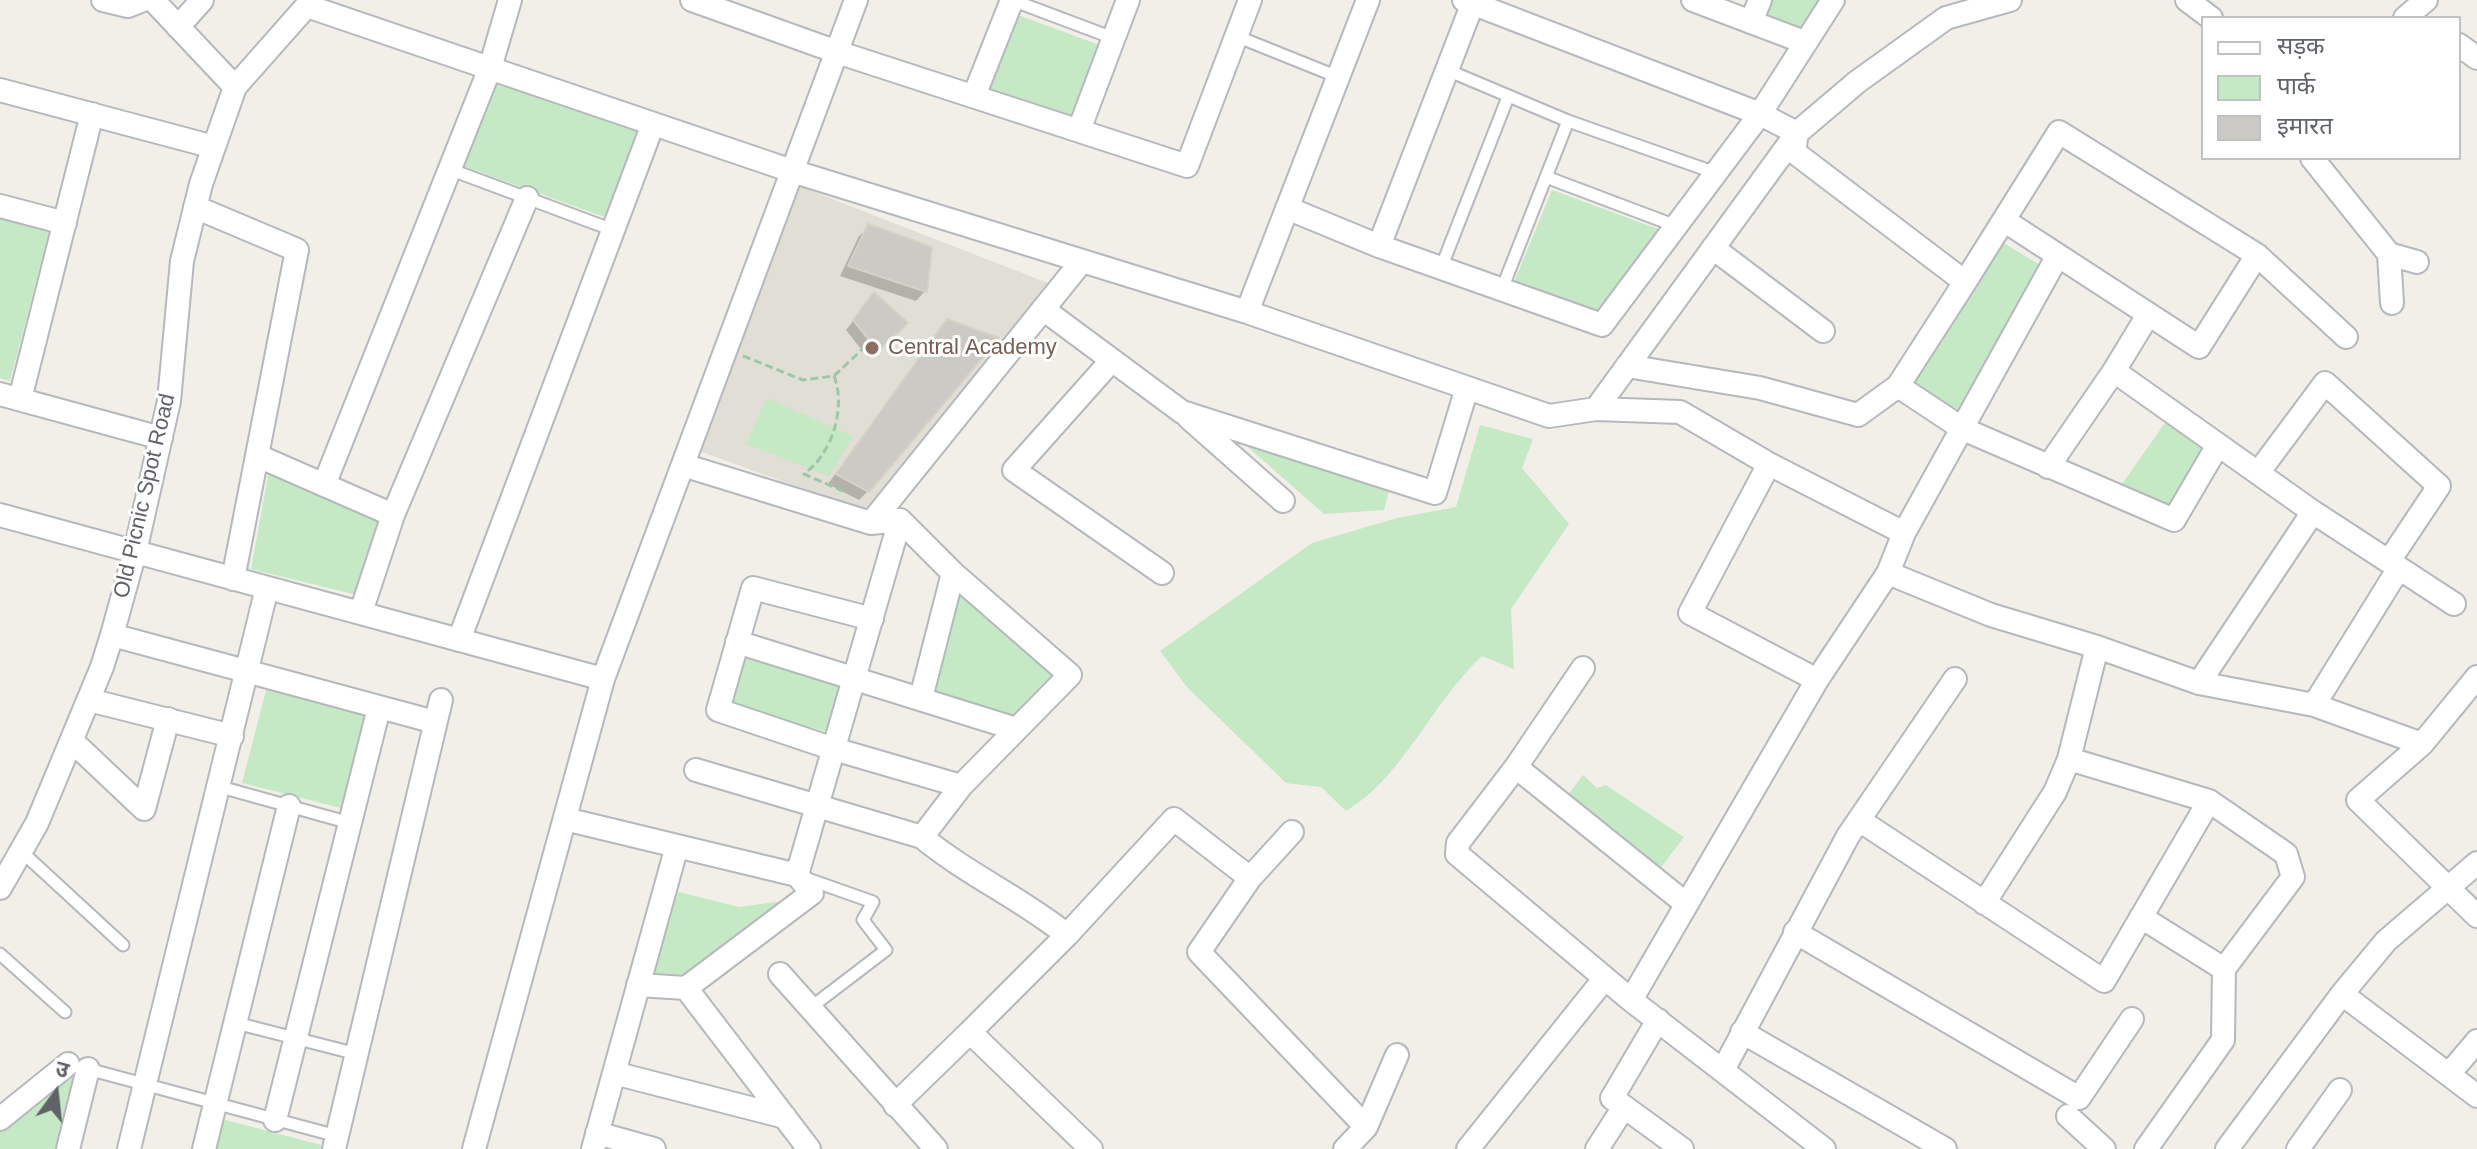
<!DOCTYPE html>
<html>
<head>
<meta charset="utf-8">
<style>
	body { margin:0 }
	#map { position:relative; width:2477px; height:1149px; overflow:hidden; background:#f1efe8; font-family:Arial,"Noto Sans Devanagari",sans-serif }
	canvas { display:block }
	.legend { position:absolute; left:2201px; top:16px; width:260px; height:144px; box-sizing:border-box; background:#fff; border:2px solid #bfc1c3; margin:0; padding:10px 14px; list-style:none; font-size:24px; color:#5f6368 }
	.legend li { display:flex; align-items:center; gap:16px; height:40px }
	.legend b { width:40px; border:2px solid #bfc1c3 }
	.north { position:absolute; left:16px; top:1053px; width:80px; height:80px; -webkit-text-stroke:6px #fff; paint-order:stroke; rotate:15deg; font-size:22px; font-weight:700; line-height:32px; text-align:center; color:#5f6368 }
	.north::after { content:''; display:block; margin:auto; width:28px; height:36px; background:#5f6368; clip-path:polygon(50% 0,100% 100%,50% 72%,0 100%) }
</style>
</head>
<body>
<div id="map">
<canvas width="2477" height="1149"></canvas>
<ul class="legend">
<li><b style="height:10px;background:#fff"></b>सड़क</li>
<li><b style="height:22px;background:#c5e8c5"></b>पार्क</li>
<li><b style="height:22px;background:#cccac5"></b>इमारत</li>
</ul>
<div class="north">उ</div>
</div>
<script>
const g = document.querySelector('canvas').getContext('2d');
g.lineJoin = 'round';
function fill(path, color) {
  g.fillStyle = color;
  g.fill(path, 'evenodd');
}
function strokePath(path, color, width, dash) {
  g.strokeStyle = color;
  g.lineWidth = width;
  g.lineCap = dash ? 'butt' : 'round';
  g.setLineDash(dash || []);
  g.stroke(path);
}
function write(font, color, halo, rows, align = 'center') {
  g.font = font + ' Arial,sans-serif';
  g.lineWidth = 6;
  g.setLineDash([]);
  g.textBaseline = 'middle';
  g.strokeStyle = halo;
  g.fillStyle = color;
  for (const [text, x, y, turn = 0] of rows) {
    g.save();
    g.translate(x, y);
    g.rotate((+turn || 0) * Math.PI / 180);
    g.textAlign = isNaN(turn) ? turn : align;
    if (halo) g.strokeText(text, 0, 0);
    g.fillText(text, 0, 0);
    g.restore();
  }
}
const education = new Path2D(`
	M 799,186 L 1058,287 L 870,513 L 699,451 Z`);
const green = new Path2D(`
	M 1766,0 L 1829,0 L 1802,41 L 1759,19 Z
	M 1018,15 L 1102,46 L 1075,121 L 988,91 Z
	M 493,79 L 638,126 L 607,218 L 460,165 Z
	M 1552,190 L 1661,230 L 1601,312 L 1514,282 Z
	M 0,215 L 50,228 L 10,381 L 0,378 Z
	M 1997,239 L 2040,265 L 1956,414 L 1907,382 Z
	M 767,398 L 853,436 L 829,476 L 746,444 Z
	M 2167,420 L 2208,446 L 2169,513 L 2120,487 Z
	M 1480,425 L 1533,439 L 1522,468 L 1569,524 L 1511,609 L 1514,669 L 1482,656 C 1432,702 1404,776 1346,811 L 1321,787 L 1286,783 L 1187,687 L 1160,651 L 1312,543 L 1397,518 L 1456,507 Z
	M 1232,433 L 1390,486 L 1384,510 L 1324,514 Z
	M 269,471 L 389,526 L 361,596 L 251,569 Z
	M 955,587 L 1062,676 L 1016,723 L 927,692 Z
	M 746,653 L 843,682 L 832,733 L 732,706 Z
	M 267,687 L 370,713 L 345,809 L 242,783 Z
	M 1583,775 L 1597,788 L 1606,785 L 1684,837 L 1656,874 L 1565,799 Z
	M 678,892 L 739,907 L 783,901 L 683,979 L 650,979 Z
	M 66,1074 L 77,1078 L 59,1149 L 0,1149 L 0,1130 Z
	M 222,1119 L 321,1145 L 320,1149 L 214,1149 Z`);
const shadow = new Path2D(`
	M 869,227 L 930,249 L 925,291 L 916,301 L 840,276 L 859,236 Z
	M 874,295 L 896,332 L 868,358 L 846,330 Z
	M 947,321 L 868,491 L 859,500 L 828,484 Z`);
const building = new Path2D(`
	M 868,224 L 932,247 L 927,292 L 848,266 Z
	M 874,292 L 908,323 L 878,351 L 853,320 Z
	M 947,319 L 999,338 L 869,492 L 836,474 Z`);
const path = new Path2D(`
	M 743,356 L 803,380 L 834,376 L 868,344
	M 834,376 C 846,407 833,453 804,474 L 843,491`);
const lane = new Path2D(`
	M 1012,0 L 1113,38
	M 1236,36 L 1338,77
	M 1447,70 L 1568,121 L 1716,173
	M 449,169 L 613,230
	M 1546,177 L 1676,226
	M 1441,268 L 1508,97
	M 1502,289 L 1568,121
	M 217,786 L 350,823
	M 21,851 L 123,945
	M 805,878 L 873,902 L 863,920 L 886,950 L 810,1008
	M 0,954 L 65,1012
	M 236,1023 L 357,1054
	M 84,1068 L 337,1136`);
const street = new Path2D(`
	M 103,0 L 128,6 L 143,0
	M 153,0 L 235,87
	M 692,0 L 837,52 L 1187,166 L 1250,0
	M 1464,0 L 1760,114 L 1797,133
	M 1693,0 L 1804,42
	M 2187,0 L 2211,18
	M 307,6 L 792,171 L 1247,312 L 1549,416 L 1596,409 L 1680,412 L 1769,464 L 1904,533 L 1888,573 L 1817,680 L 1631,1000 L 1824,1149
	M 2405,18 L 2426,0
	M 1751,22 L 1760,0
	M 178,27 L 202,0
	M 2459,45 L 2477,58
	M 0,90 L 214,147
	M 974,96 L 1012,0
	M 1079,130 L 1128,0
	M 1797,133 L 1794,152 L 1965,282 L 2059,132 L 2257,255 L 2346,337
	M 2312,158 L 2389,254 L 2417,262
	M 0,206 L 65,223
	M 195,207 L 297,250 L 233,579
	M 1287,208 L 1379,246 L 1474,0
	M 2005,221 L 2199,347 L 2257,255
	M 1379,246 L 1602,325 L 1760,114 L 1833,0
	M 1713,248 L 1823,331
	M 2389,254 L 2392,303
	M 1965,282 L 1898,386 L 1963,429 L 2174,520 L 2218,445
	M 1043,309 L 1182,412 L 1435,493 L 1467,388
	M 1247,312 L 1368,0
	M 2148,315 L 2114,371 L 2313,512 L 2199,683
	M 1112,360 L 1014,470 L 1162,573
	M 1627,366 L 1760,388 L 1858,415 L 1898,386
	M 0,394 L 161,438
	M 20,399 L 92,114
	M 1596,409 L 1797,133 L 1857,82 L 1946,18 L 2010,0
	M 1189,418 L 1283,501
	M 258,456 L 393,515
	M 1769,464 L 1690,613 L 1817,680
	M 683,465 L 871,523 L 900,520 L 953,573 L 1070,675 L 961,786 L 922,837 C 968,875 1021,898 1067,935
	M 2048,467 L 2114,371
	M 2258,473 L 2325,383 L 2439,486 L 2389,561
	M 324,485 L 490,68 L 510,0
	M 2313,512 L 2454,604
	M 0,515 L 603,679
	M 871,523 L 1082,261
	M 1904,533 L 2057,257
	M 1888,573 L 1991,615 L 2097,647 L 2199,683 L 2314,705 L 2422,744 L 2358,800 L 2477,916
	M 361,612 L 393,515 L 527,198
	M 872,619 L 753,588 L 718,710 L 834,749 L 961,786
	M 112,635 L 435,722
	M 459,640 L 653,124
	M 737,642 L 1016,729
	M 1583,668 L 1516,767 L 1458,843 L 1457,854 L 1631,1000
	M 921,698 L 953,573
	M 89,700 L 232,736
	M 2314,705 L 2399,568
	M 72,741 L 144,809 L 168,719
	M 2422,744 L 2477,677
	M 2069,759 L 2209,801
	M 1516,767 L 1685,903
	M 696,770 L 922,837
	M 565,819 L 797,875 L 812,893 L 686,988 L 809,1149
	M 1859,820 L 2104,981 L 2209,801 L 2286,854 L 2293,877 L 2224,969
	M 797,875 L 900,520
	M 1250,878 L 1292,832
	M 0,888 L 37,823 L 102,667 L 112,635 L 135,552 L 169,401 L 182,261 L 201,184 L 235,87 L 312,0
	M 1984,903 L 2055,792 L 2069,759 L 2097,647
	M 2141,917 L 2224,969 L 2223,1040 L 2146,1149
	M 1795,932 L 2079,1098 L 2132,1019
	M 780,974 L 936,1149
	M 638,985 L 686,988
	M 2342,994 L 2477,1096
	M 1658,1020 L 1612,1098 L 1682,1149
	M 1742,1032 L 1945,1149
	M 1723,1070 L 1848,836 L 1955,679
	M 614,1073 L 785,1117
	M 2449,1074 L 2477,1041
	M 895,1105 L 970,1032
	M 2068,1116 L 2104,1149
	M 0,1119 L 68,1064
	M 275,1120 L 379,708
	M 1366,1127 L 1397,1055
	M 597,1133 L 654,1149
	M 68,1149 L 88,1069
	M 129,1149 L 267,588
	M 204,1149 L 289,806
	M 334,1149 L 441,700
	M 474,1149 L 603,679 L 856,0
	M 593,1149 L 677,846
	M 1091,1149 L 970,1032 L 1067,935 L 1174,819 L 1250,878 L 1199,952 L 1366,1127 L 1345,1149
	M 1468,1149 L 1605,978
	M 1597,1149 L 1624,1107
	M 2227,1149 L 2342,994 L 2386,941 L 2477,863
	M 2298,1149 L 2340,1090`);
const markers = [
	[872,348,8,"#8d6e63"]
];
const educationNames = [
	["Central Academy",888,348]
];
const streetNames = [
	["Old Picnic Spot Road",145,496,-77]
];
fill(education, '#e1ded6');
fill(green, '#c5e8c5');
fill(shadow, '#0003');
fill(building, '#cccac5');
strokePath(building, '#d6d1c6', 2);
strokePath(lane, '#b5b8bc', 15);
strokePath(street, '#b5b8bc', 26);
strokePath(path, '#9cc7a9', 3, [8, 4]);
strokePath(lane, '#fff', 11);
strokePath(street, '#fff', 22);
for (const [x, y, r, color] of markers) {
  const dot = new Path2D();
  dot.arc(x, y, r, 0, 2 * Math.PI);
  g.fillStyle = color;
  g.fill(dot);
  strokePath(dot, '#fff', 3);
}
write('22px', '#785e54', '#fff', educationNames, 'left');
write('22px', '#5f6368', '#fff', streetNames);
</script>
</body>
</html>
